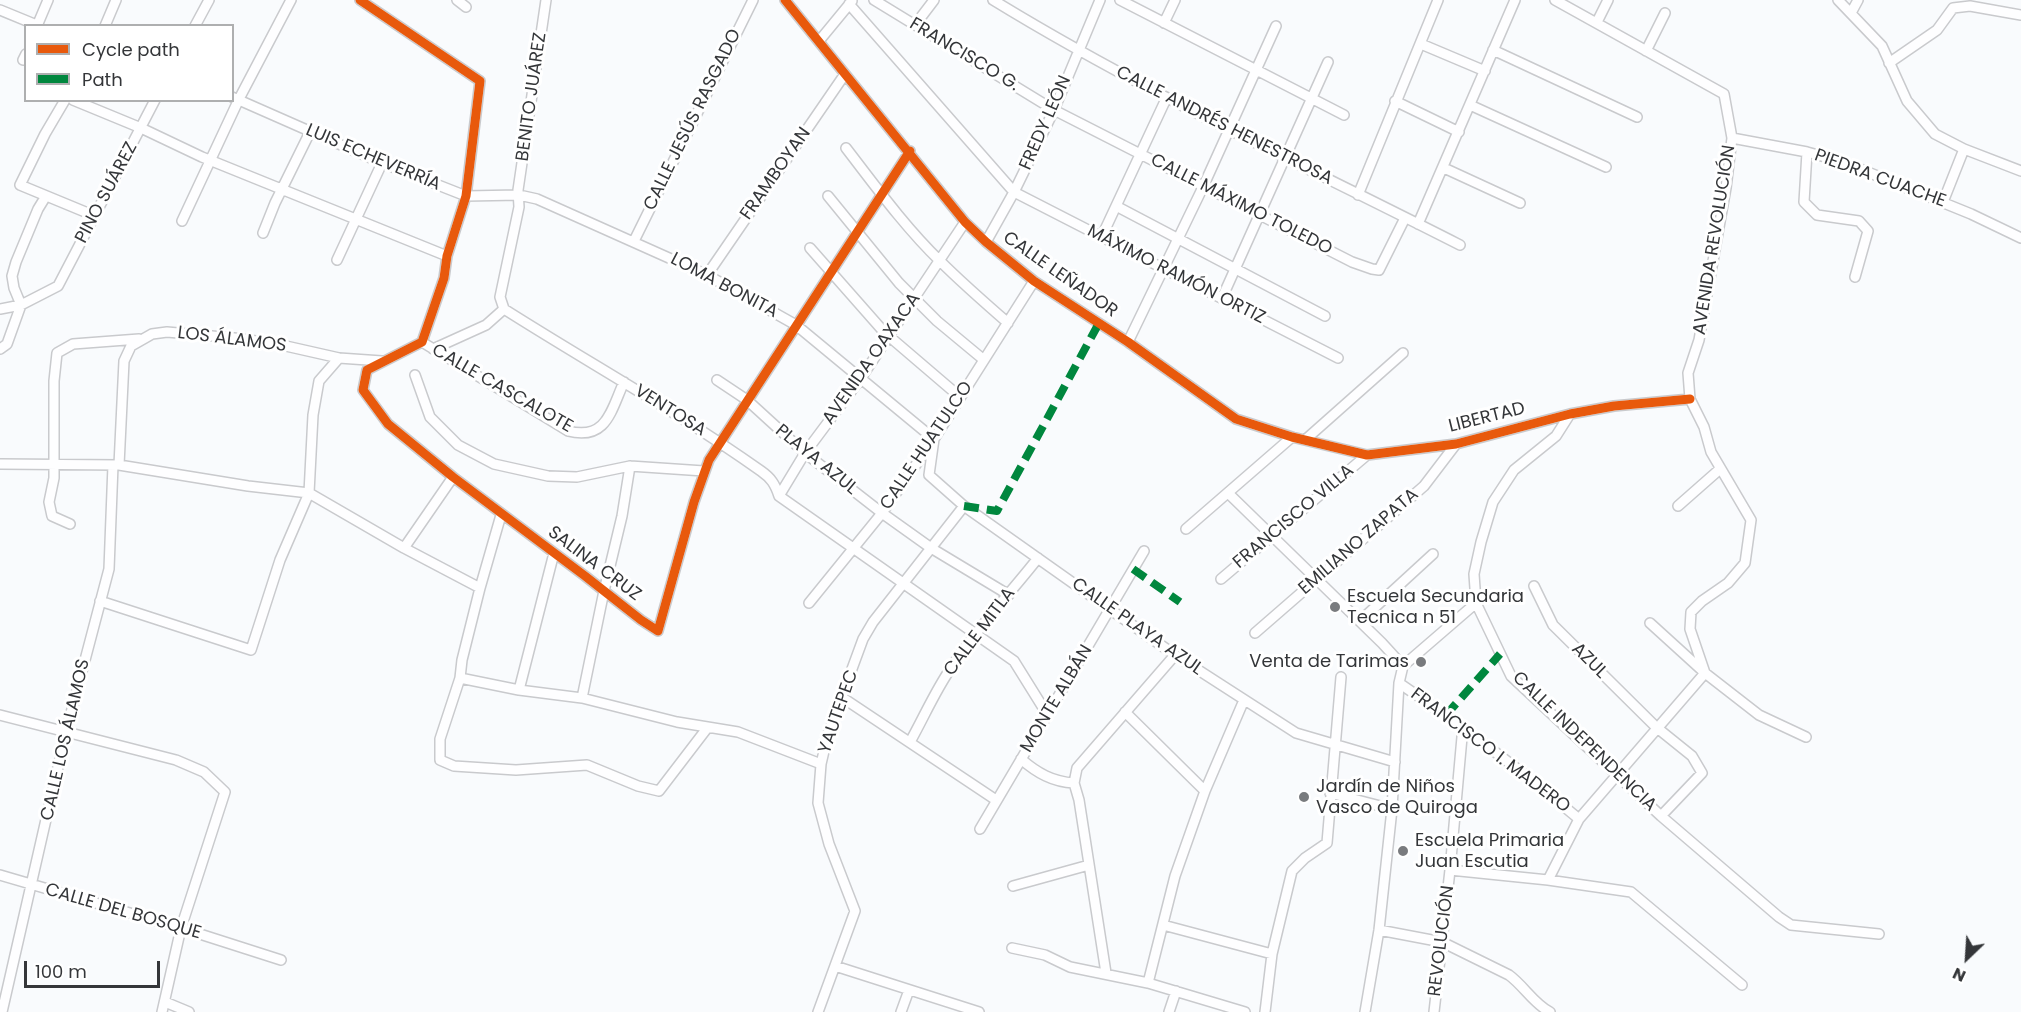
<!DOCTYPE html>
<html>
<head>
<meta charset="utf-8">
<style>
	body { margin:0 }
	#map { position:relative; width:2021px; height:1012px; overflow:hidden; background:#f9fbfd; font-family:Poppins,sans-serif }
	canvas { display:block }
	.legend { position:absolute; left:24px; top:24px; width:210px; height:78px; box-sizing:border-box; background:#fff; border:2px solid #aeafb0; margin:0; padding:8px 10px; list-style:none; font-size:18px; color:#343639 }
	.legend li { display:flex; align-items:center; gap:12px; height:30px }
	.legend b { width:30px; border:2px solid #aeafb0 }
	.north { position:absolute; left:1937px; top:928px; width:60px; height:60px; -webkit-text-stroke:4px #fff; paint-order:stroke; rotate:205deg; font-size:16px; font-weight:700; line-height:24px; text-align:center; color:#343639 }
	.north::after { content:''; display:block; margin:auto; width:21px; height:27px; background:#343639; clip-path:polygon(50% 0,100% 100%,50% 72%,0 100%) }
	.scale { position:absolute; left:24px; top:961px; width:136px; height:27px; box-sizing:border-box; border:3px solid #343639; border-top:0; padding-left:8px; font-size:18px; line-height:21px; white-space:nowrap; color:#343639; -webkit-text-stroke:4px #fff; paint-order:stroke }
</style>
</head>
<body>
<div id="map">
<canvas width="2021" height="1012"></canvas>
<ul class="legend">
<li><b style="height:8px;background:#e8590c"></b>Cycle path</li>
<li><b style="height:8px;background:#00873e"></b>Path</li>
</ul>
<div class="north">N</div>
<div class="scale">100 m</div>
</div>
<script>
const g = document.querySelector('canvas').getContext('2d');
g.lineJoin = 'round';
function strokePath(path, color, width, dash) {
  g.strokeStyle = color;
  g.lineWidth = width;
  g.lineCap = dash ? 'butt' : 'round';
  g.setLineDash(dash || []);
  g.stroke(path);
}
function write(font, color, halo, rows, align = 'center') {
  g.font = font + ' Poppins,sans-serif';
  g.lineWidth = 6;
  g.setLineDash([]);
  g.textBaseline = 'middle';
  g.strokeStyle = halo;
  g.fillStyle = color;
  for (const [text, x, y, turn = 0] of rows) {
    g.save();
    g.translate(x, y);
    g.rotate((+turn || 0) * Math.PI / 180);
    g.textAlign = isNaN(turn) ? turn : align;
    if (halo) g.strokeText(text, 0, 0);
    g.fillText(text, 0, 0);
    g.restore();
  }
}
const minor = new Path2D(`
	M 360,0 L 480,81 L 466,196 L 447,256 L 444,278 L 422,342 L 367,370 L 363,390 L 388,424 L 453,477 L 585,576 L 641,620 L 658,631 L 694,502 L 709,460 L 910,151
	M 457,0 L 466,7
	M 546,0 L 518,190 L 519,207 L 500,297 L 504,309 C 589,363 678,412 761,471 C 771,478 775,484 779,496 L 1014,661 L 1047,714
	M 785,0 L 965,222 L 986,242 L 1034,281 L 1128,342 L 1236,419 L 1292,437 L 1367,455 L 1456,444 L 1570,414 L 1614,406 L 1690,399
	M 874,0 L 1054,110 L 1352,262 L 1372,269 L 1379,270 L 1405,218
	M 993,0 C 1143,92 1303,165 1460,245
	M 1120,0 L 1344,115
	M 1838,0 L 1882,46 L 1907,101 L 1935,134 L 1964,149 L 2021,171
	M 849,4 L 1014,192 L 1338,358
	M 0,10 L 39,26
	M 1851,13 L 1858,0
	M 1597,22 L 1608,0
	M 1164,23 L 1175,0
	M 915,25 L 934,0
	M 37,26 L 48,0
	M 105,26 L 116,0
	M 195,26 L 209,0
	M 819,41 L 852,1
	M 1421,44 L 1485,71
	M 1493,50 L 1637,117
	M 1646,51 L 1665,13
	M 23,60 L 26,54
	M 1889,63 L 1937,30 L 1953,8 L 1970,6 L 2021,15
	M 232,97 L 382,163 L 466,196 L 519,195 L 537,199 L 707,275 L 796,325 L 934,439 L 929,475 L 964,506 L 1111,610 L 1175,655 L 1296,733 L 1395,762
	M 65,100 L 45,134 L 20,185 L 95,216
	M 73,100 L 141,128 L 202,157 L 447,256
	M 1395,101 L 1459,132
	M 1470,105 L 1606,167
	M 1732,138 L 1807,152 L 1843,162 L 1971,214 L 2021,238
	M 846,148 C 876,187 905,227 940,261 C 962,283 985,303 1008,323
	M 1807,152 L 1804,202 L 1817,215 L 1859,221 L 1868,231 L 1855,277
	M 1444,168 L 1520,203
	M 1358,195 L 1438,0
	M 828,196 L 899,283 L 937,321 L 984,360
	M 1943,202 L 1964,149
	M 1116,206 L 1325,316
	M 182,221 L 239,99 L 291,0
	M 1418,224 L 1515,0
	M 263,233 L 275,203 L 310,132
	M 1102,236 L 1166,99
	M 634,241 L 753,0
	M 986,242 L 1014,192 L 1054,110 L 1100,0
	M 810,248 L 884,332 L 960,397
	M 337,260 L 382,163
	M 707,275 L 845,74
	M 1222,298 L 1328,62
	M 0,309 L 21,305 L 58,286 L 155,100
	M 422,342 L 568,431 C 607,441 611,410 624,382
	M 1128,342 L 1203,187 L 1276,26
	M 0,349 L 7,344 L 21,305 L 14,288 L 12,276 L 16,262 L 38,209 L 46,196
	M 433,349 L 486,325 L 504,309
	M 415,375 L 430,417 L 458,445 L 494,464 L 548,476 L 577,477 L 630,466 L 704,471
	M 717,380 L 747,400 L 805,453 L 882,513 L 931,548 L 1009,595
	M 1570,414 L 1556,436 L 1514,470 L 1493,502 L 1481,542 L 1474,574 L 1476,603 L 1511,676 L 1661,816 L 1779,917 L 1791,925 L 1879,934
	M 1305,440 L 1403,353
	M 0,464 L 119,465 L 248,486 L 309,493 L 404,548 L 480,588
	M 119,465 L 124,361 L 131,346 L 152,334 L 167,332 L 234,338 L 277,344 L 339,358 L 382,361
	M 1228,493 L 1382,643 L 1403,666
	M 779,496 L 805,453 L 861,378 L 965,222
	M 1678,506 L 1720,469
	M 501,515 L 480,588 L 462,660 L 460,678 L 440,739 L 440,760 L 454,766 L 516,770 L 587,765 L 638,786 L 659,791 L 708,727
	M 70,524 L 52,516 L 49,502 L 54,478 L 54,381 L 57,353 L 73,344 L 139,339
	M 1186,529 L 1292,437
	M 404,548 L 453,477
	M 1221,579 L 1367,455
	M 1534,586 L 1553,625 L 1656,727 L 1692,756 L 1702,773 L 1661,816
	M 100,601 L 251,650 L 280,560 L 309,493 L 313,415 L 319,381 L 339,358
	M 809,603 L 882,513 L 934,439 L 1034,281
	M 1360,621 L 1433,554
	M 1650,623 L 1705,673 L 1759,715 L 1806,737
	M 1255,633 L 1424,486 L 1456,444
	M 460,678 L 519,690 L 582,698 L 677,722 L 738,732 L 821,764
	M 1399,683 C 1462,726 1521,770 1579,819
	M 519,690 L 554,553
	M 582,698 L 604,591 L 622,516 L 630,466
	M 843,698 L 996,800
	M 1125,712 L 1205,791
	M 0,715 L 176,760 L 204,772 L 225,792 L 181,928 L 162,1012
	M 910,742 C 924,717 935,691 951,668 C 976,629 1009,595 1038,558
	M 1021,759 C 1037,773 1053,782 1074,783
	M 1330,793 L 1392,809
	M 980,829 L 1144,551
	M 1450,870 L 1548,880 L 1631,892 L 1742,985
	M 0,875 L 181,928 L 281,960
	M 1548,880 L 1579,819 L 1705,673 L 1690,629 L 1691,612 L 1702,601 L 1728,583 L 1745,563 L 1751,520 L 1711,452 L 1704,427 L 1690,399 L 1688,373 L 1699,340 L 1726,188 L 1732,138 L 1724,94 L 1555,0
	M 1013,886 L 1089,865
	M 1163,925 L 1272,954
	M 1379,930 L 1442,942 L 1509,975 C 1524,986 1534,1004 1550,1012
	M 1012,948 L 1045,955 L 1070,967 L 1148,983 L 1245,1012
	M 835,966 L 979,1012
	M 1106,973 L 1079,800 L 1074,783 L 1077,768 L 1175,655
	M 1148,983 L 1175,876 L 1205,791 L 1244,700
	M 165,1002 L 189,1012
	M 2,1012 L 66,732 L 109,569 L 113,465
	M 818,1012 L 855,911 L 829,844 L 818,803 L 821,764 L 828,734 L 863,639 L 873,622 L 964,506
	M 901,1012 L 909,990
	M 1169,1012 L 1176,991
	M 1265,1012 L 1272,954 L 1292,871 L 1305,858 L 1327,843 L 1341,677
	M 1365,1012 L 1379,930 L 1392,809 L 1399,683 L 1403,666 L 1476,603
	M 1434,1012 L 1450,870 L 1463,726`);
const quiet = new Path2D(`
	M 964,506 L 997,511 L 1099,323
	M 1133,569 L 1180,602
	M 1446,715 L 1500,654`);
const cycleway = new Path2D(`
	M 360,0 L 480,81 L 466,196 L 447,256 L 444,278 L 422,342 L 367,370 L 363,390 L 388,424 L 453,477 L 585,576 L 641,620 L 658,631 L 694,502 L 709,460 L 910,151
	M 785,0 L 965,222 L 986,242 L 1034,281 L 1128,342 L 1236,419 L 1292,437 L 1367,455 L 1456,444 L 1570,414 L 1614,406 L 1690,399`);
const markers = [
	[1335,607,6,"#797b7e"],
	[1421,662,6,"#797b7e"],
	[1304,797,6,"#797b7e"],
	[1403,851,6,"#797b7e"]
];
const streetNames = [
	["FRANCISCO G.",964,55,31],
	["BENITO JUÁREZ",532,97,-82],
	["CALLE JESÚS RASGADO",693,120,-64],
	["FREDY LEÓN",1046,123,-66],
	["CALLE ANDRÉS HENESTROSA",1224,126,27],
	["LUIS ECHEVERRÍA",373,158,23],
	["FRAMBOYAN",776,174,-55],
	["PIEDRA CUACHE",1880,179,20],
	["PINO SUÁREZ",107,193,-62],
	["CALLE MÁXIMO TOLEDO",1241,205,27],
	["AVENIDA REVOLUCIÓN",1715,240,-81],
	["CALLE LEÑADOR",1060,275,35],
	["MÁXIMO RAMÓN ORTIZ",1176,275,27],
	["LOMA BONITA",724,286,28],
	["LOS ÁLAMOS",232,340,7],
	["AVENIDA OAXACA",872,359,-55],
	["CALLE CASCALOTE",502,389,30],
	["VENTOSA",670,411,32],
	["LIBERTAD",1487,418,-14],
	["CALLE HUATULCO",927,446,-56],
	["PLAYA AZUL",816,460,39],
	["FRANCISCO VILLA",1294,517,-40],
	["EMILIANO ZAPATA",1359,542,-41],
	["SALINA CRUZ",594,564,37],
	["CALLE PLAYA AZUL",1137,627,35],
	["CALLE MITLA",980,632,-53],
	["AZUL",1589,661,45],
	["MONTE ALBÁN",1057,699,-59],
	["YAUTEPEC",839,712,-71],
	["CALLE LOS ÁLAMOS",66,740,-77],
	["CALLE INDEPENDENCIA",1584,742,44],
	["FRANCISCO I. MADERO",1490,751,37],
	["CALLE DEL BOSQUE",123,912,16],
	["REVOLUCIÓN",1442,941,-83]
];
const poiNames = [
	["Escuela Secundaria",1347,597],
	["Tecnica n 51",1347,618],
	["Venta de Tarimas",1409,662,"right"],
	["Jardín de Niños",1316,787],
	["Vasco de Quiroga",1316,808],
	["Escuela Primaria",1415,841],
	["Juan Escutia",1415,862]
];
strokePath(minor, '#c9cacd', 12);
strokePath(minor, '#fefeff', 9);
strokePath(quiet, '#00873e', 8, [15, 8]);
strokePath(cycleway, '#e8590c', 9);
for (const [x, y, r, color] of markers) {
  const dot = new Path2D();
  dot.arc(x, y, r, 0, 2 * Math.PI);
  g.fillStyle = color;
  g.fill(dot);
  strokePath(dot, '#fff', 2);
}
write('18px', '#343639', '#fff', streetNames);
write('18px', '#343639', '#fff', poiNames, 'left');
</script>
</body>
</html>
